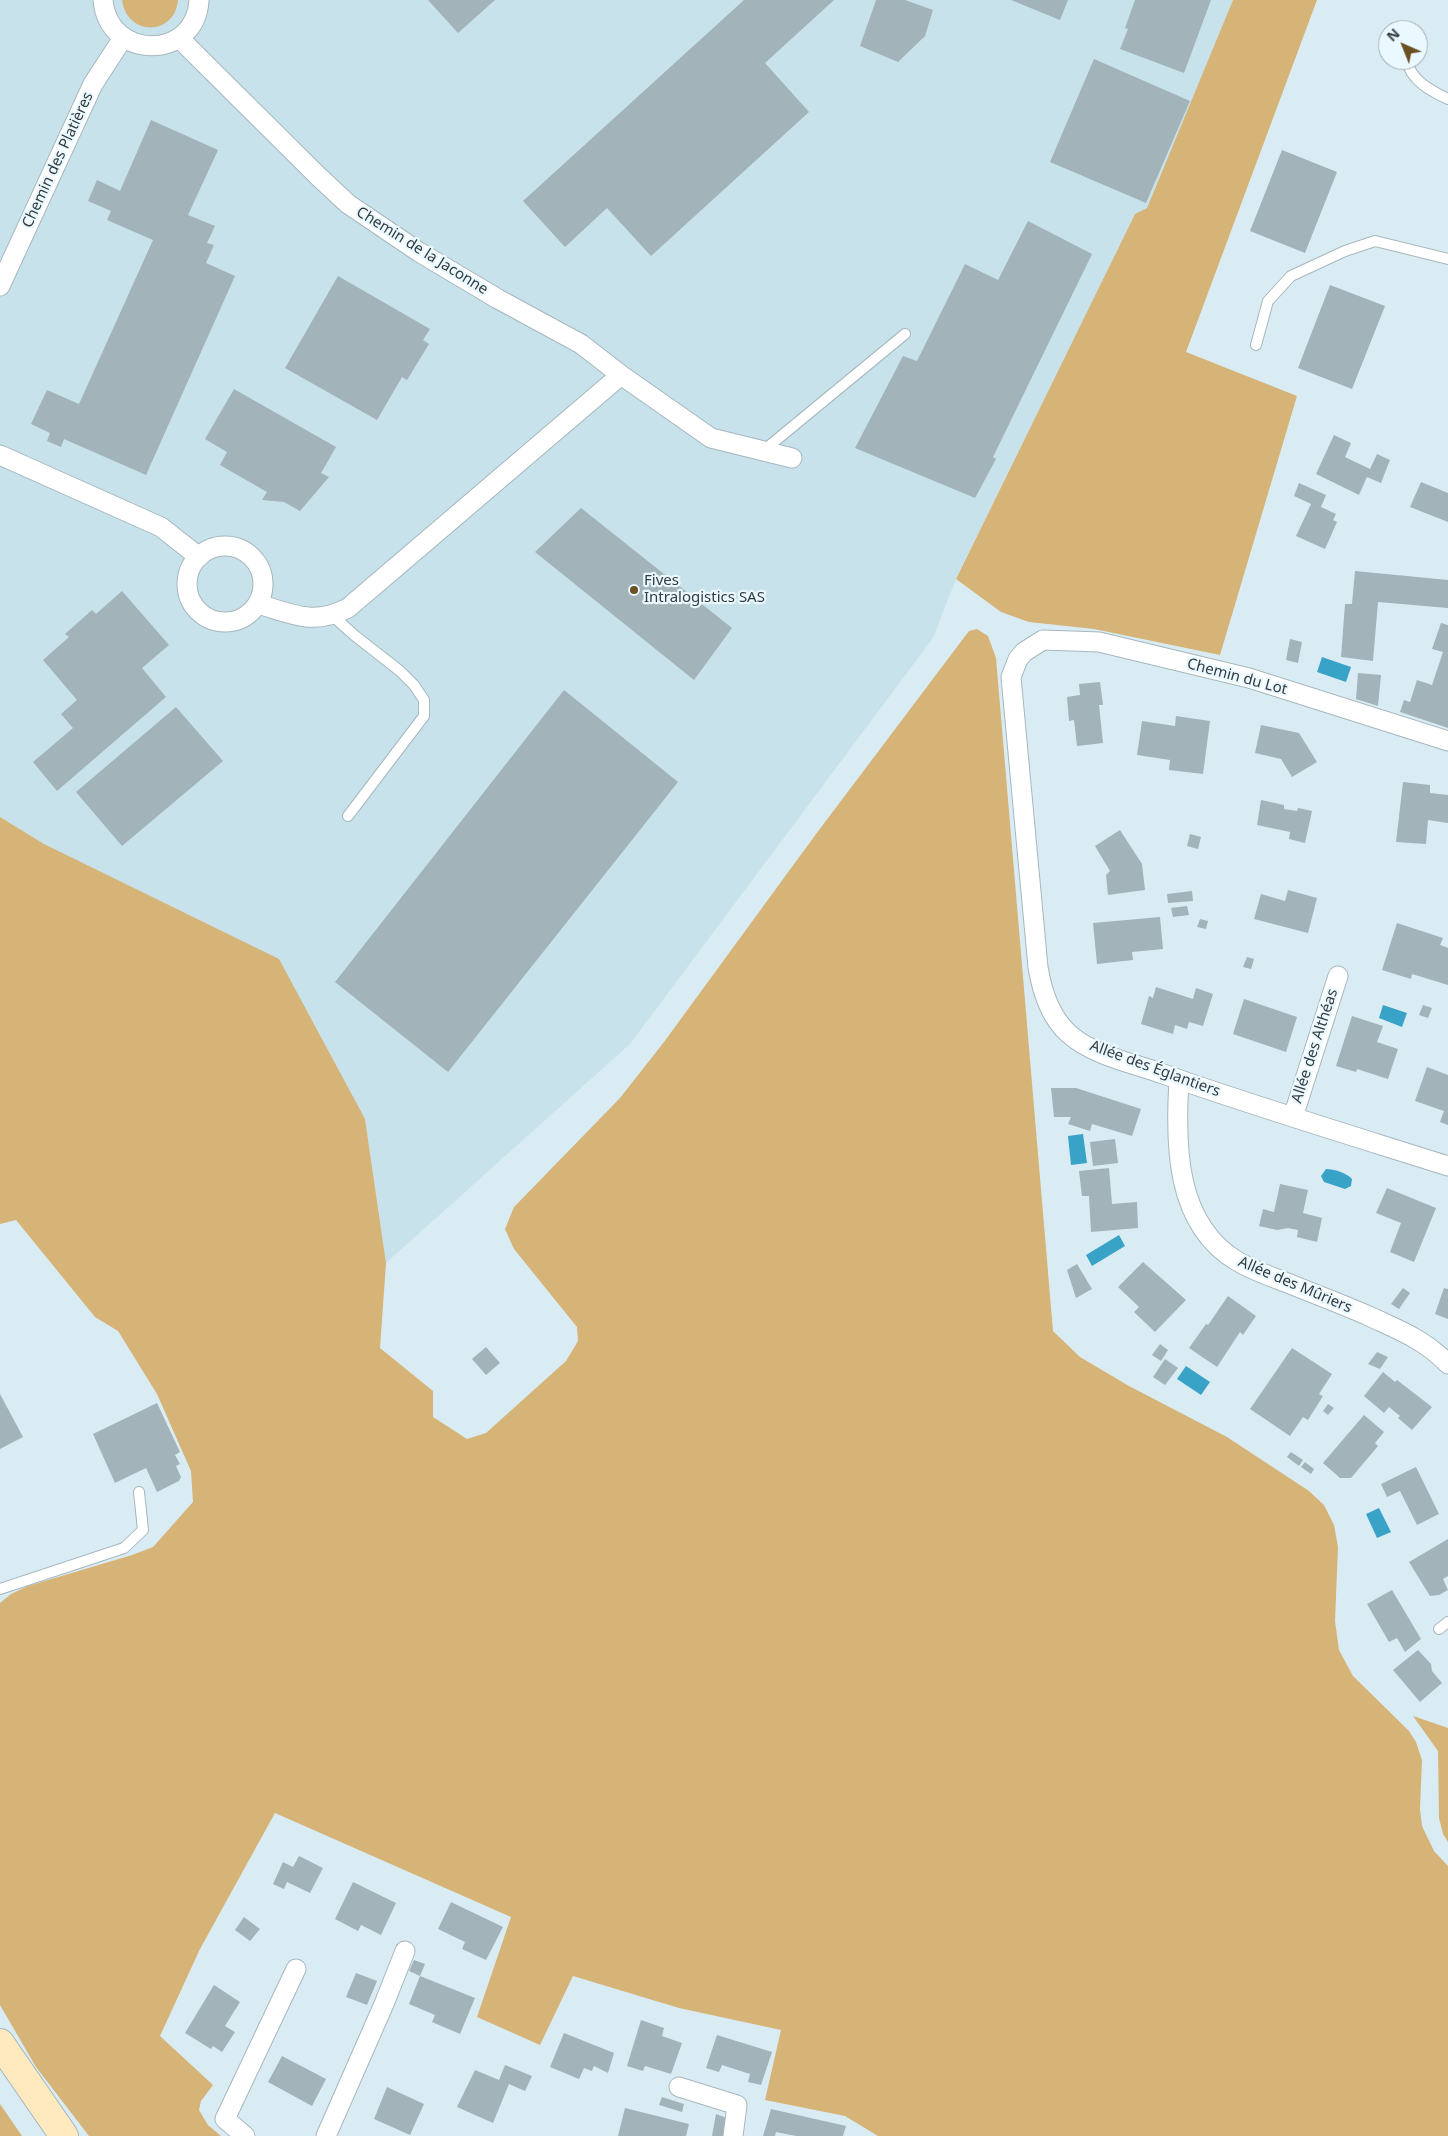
<!DOCTYPE html>
<html>
<head>
<meta charset="utf-8">
<style>
	body { margin:0 }
	#map { position:relative; width:1448px; height:2136px; overflow:hidden; background:#daecf3; font-family:"Noto Sans",sans-serif }
	canvas { display:block }
	.north { position:absolute; left:1378px; top:20px; width:50px; height:50px; box-sizing:border-box; background:#eaf9ff; border:1px solid #a1adb2; border-radius:50%; rotate:316deg; font-size:14px; font-weight:700; line-height:20px; text-align:center; color:#343b3e }
	.north::after { content:''; display:block; margin:auto; width:18px; height:22px; background:#6b5122; clip-path:polygon(50% 0,100% 100%,50% 72%,0 100%) }
</style>
</head>
<body>
<div id="map">
<canvas width="1448" height="2136"></canvas>
<div class="north">N</div>
</div>
<script>
const g = document.querySelector('canvas').getContext('2d');
g.lineJoin = 'round';
function fill(path, color) {
  g.fillStyle = color;
  g.fill(path, 'evenodd');
}
function strokePath(path, color, width, dash) {
  g.strokeStyle = color;
  g.lineWidth = width;
  g.lineCap = dash ? 'butt' : 'round';
  g.setLineDash(dash || []);
  g.stroke(path);
}
function write(font, color, halo, rows, align = 'center') {
  g.font = font + ' "Noto Sans",sans-serif';
  g.lineWidth = 4.5;
  g.setLineDash([]);
  g.textBaseline = 'middle';
  g.strokeStyle = halo;
  g.fillStyle = color;
  for (const [text, x, y, turn = 0] of rows) {
    g.save();
    g.translate(x, y);
    g.rotate((+turn || 0) * Math.PI / 180);
    g.textAlign = isNaN(turn) ? turn : align;
    if (halo) g.strokeText(text, 0, 0);
    g.fillText(text, 0, 0);
    g.restore();
  }
}
const built = new Path2D(`
	M 0,0 L 1233,0 L 1147,208 L 1135,214 L 958,574 L 933,638 L 630,1044 L 386,1263 L 365,1119 L 44,844 L 0,817 Z`);
const green = new Path2D(`
	M 122,0 L 178,0 C 175,36 127,37 122,0 Z
	M 1233,0 L 1317,0 L 1186,352 L 1297,396 L 1220,655 L 1094,629 L 1029,622 L 1001,612 L 956,579 L 1135,214 L 1147,208 Z
	M 977,629 L 988,636 L 996,658 L 1053,1331 L 1080,1357 L 1129,1386 L 1227,1437 L 1309,1491 L 1324,1505 L 1334,1525 L 1338,1547 L 1335,1621 L 1339,1650 L 1353,1676 L 1409,1731 L 1416,1742 L 1422,1760 L 1420,1809 L 1422,1826 L 1434,1851 L 1448,1866 L 1448,2136 L 878,2136 L 845,2116 L 765,2100 L 781,2030 L 679,2008 L 573,1976 L 540,2045 L 477,2017 L 511,1917 L 275,1813 L 200,1949 L 160,2036 L 213,2085 L 201,2101 L 199,2110 L 208,2125 L 221,2136 L 89,2136 L 36,2067 L 0,2005 L 0,1603 L 11,1594 L 28,1586 L 132,1555 L 153,1547 L 193,1502 L 191,1471 L 157,1394 L 118,1331 L 95,1317 L 16,1220 L 0,1224 L 0,817 L 44,844 L 279,959 L 365,1119 L 386,1263 L 380,1348 L 433,1391 L 433,1417 L 467,1439 L 486,1433 L 566,1361 L 578,1341 L 577,1327 L 514,1249 L 505,1229 L 514,1207 L 620,1098 L 664,1042 L 816,834 L 969,631 Z
	M 1413,1716 L 1448,1728 L 1448,1842 L 1443,1834 L 1439,1818 L 1438,1751 Z
	M 0,2104 L 22,2136 L 0,2136 Z`);
const water = new Path2D(`
	M 1322,657 L 1351,667 L 1346,682 L 1317,672 Z
	M 1383,1005 L 1407,1013 L 1402,1027 L 1379,1018 Z
	M 1083,1134 L 1087,1163 L 1071,1165 L 1068,1136 Z
	M 1326,1169 C 1334,1169 1347,1173 1352,1179 L 1351,1186 L 1345,1189 L 1324,1182 L 1321,1176 Z
	M 1119,1235 L 1125,1246 L 1092,1266 L 1086,1255 Z
	M 1186,1366 L 1210,1382 L 1201,1395 L 1177,1379 Z
	M 1379,1508 L 1391,1532 L 1377,1538 L 1366,1514 Z`);
const building = new Path2D(`
	M 428,0 L 495,0 L 458,33 Z
	M 744,0 L 834,0 L 765,63 L 809,112 L 651,256 L 607,208 L 565,247 L 523,201 Z
	M 876,0 L 905,0 L 933,10 L 925,36 L 898,62 L 860,46 Z
	M 1011,0 L 1068,0 L 1060,20 Z
	M 1135,0 L 1211,0 L 1184,73 L 1120,49 L 1128,29 L 1125,28 Z
	M 1094,59 L 1190,101 L 1146,203 L 1050,162 Z
	M 151,120 L 218,150 L 188,215 L 215,226 L 207,243 L 214,245 L 206,263 L 235,276 L 146,475 L 64,439 L 61,447 L 47,441 L 50,433 L 31,424 L 47,390 L 79,404 L 153,240 L 107,220 L 111,211 L 88,201 L 97,180 L 120,191 Z
	M 1282,150 L 1337,172 L 1305,253 L 1250,231 Z
	M 1028,221 L 1092,254 L 993,457 L 996,459 L 975,498 L 855,448 L 903,356 L 917,361 L 965,264 L 998,280 Z
	M 338,276 L 430,329 L 423,340 L 429,344 L 407,380 L 402,377 L 377,420 L 285,368 Z
	M 1330,285 L 1385,306 L 1352,389 L 1298,368 Z
	M 234,389 L 336,447 L 321,473 L 329,477 L 300,511 L 284,502 L 262,500 L 267,492 L 220,465 L 227,452 L 205,439 Z
	M 1334,435 L 1351,443 L 1345,457 L 1370,469 L 1377,454 L 1390,460 L 1381,483 L 1367,477 L 1359,495 L 1316,474 Z
	M 1421,482 L 1448,493 L 1448,522 L 1410,507 Z
	M 1299,483 L 1326,495 L 1321,507 L 1336,514 L 1333,520 L 1337,522 L 1325,549 L 1296,536 L 1311,504 L 1294,496 Z
	M 581,508 L 732,628 L 694,680 L 535,552 Z
	M 1355,571 L 1448,580 L 1448,608 L 1378,602 L 1373,661 L 1341,657 L 1345,604 L 1352,604 Z
	M 122,591 L 169,645 L 142,668 L 166,697 L 57,791 L 33,762 L 73,728 L 61,714 L 77,700 L 43,660 L 69,637 L 65,634 L 92,610 L 96,614 Z
	M 1441,623 L 1448,625 L 1448,728 L 1400,712 L 1404,700 L 1410,702 L 1417,680 L 1432,685 L 1443,652 L 1432,649 Z
	M 1290,639 L 1302,642 L 1298,663 L 1286,660 Z
	M 1358,673 L 1381,675 L 1378,706 L 1356,699 Z
	M 1100,682 L 1103,705 L 1099,705 L 1103,743 L 1077,746 L 1074,720 L 1069,721 L 1067,697 L 1080,695 L 1079,684 Z
	M 564,690 L 678,782 L 448,1072 L 335,982 Z
	M 176,707 L 223,761 L 122,846 L 76,792 Z
	M 1176,716 L 1210,721 L 1203,774 L 1169,770 L 1170,760 L 1137,755 L 1142,721 L 1175,726 Z
	M 1261,725 L 1299,733 L 1317,762 L 1292,777 L 1281,759 L 1255,753 Z
	M 1403,782 L 1430,785 L 1430,793 L 1448,795 L 1448,823 L 1428,820 L 1426,844 L 1396,842 Z
	M 1261,800 L 1284,805 L 1284,809 L 1297,811 L 1298,808 L 1312,811 L 1305,843 L 1289,839 L 1290,832 L 1257,825 Z
	M 1120,830 L 1142,864 L 1145,890 L 1108,895 L 1106,875 L 1110,871 L 1095,846 Z
	M 1190,834 L 1201,837 L 1198,849 L 1187,846 Z
	M 1288,890 L 1317,898 L 1308,933 L 1254,919 L 1261,894 L 1285,901 Z
	M 1192,891 L 1193,901 L 1168,903 L 1167,894 Z
	M 1187,906 L 1189,915 L 1173,917 L 1171,908 Z
	M 1160,917 L 1163,949 L 1132,952 L 1133,960 L 1097,964 L 1093,923 Z
	M 1200,919 L 1208,921 L 1206,929 L 1197,927 Z
	M 1397,923 L 1443,938 L 1440,945 L 1448,948 L 1448,985 L 1412,974 L 1411,979 L 1382,970 Z
	M 1247,957 L 1254,959 L 1251,969 L 1243,967 Z
	M 1156,987 L 1193,999 L 1196,988 L 1213,994 L 1203,1026 L 1189,1022 L 1187,1029 L 1175,1025 L 1173,1034 L 1141,1024 L 1149,996 L 1153,998 Z
	M 1244,999 L 1297,1017 L 1286,1052 L 1233,1034 Z
	M 1423,1005 L 1432,1008 L 1428,1018 L 1419,1015 Z
	M 1352,1016 L 1383,1026 L 1377,1042 L 1398,1049 L 1388,1079 L 1357,1069 L 1356,1072 L 1336,1066 Z
	M 1427,1067 L 1448,1075 L 1448,1125 L 1440,1122 L 1444,1111 L 1415,1101 Z
	M 1051,1088 L 1076,1088 L 1141,1109 L 1132,1136 L 1092,1124 L 1090,1131 L 1068,1124 L 1071,1117 L 1054,1117 Z
	M 1115,1139 L 1118,1163 L 1093,1166 L 1090,1142 Z
	M 1109,1168 L 1112,1204 L 1137,1202 L 1138,1228 L 1091,1232 L 1089,1196 L 1082,1196 L 1079,1171 Z
	M 1280,1184 L 1308,1190 L 1303,1213 L 1322,1218 L 1317,1242 L 1297,1237 L 1298,1230 L 1288,1228 L 1277,1230 L 1259,1226 L 1263,1209 L 1274,1212 Z
	M 1387,1188 L 1436,1208 L 1414,1262 L 1390,1252 L 1401,1223 L 1376,1213 Z
	M 1143,1262 L 1186,1300 L 1155,1332 L 1134,1312 L 1139,1307 L 1118,1287 Z
	M 1077,1264 L 1092,1289 L 1076,1298 L 1067,1270 Z
	M 1403,1288 L 1410,1293 L 1399,1309 L 1391,1304 Z
	M 1444,1288 L 1448,1289 L 1448,1319 L 1435,1314 Z
	M 1228,1296 L 1256,1316 L 1243,1335 L 1240,1332 L 1217,1367 L 1189,1348 L 1206,1324 L 1208,1325 Z
	M 1160,1344 L 1168,1350 L 1161,1361 L 1152,1355 Z
	M 486,1347 L 500,1363 L 486,1375 L 472,1359 Z
	M 1292,1348 L 1332,1374 L 1319,1394 L 1323,1396 L 1308,1420 L 1303,1417 L 1290,1436 L 1250,1409 Z
	M 1377,1352 L 1388,1357 L 1380,1369 L 1368,1364 Z
	M 1165,1359 L 1178,1368 L 1165,1385 L 1153,1377 Z
	M 1383,1372 L 1395,1382 L 1397,1380 L 1432,1407 L 1412,1430 L 1398,1418 L 1400,1416 L 1389,1407 L 1384,1413 L 1364,1396 Z
	M 0,1394 L 23,1437 L 0,1449 Z
	M 157,1403 L 180,1452 L 175,1455 L 180,1464 L 176,1466 L 181,1477 L 179,1481 L 157,1492 L 146,1468 L 115,1483 L 93,1434 Z
	M 1328,1404 L 1334,1408 L 1328,1415 L 1323,1411 Z
	M 1364,1415 L 1384,1432 L 1375,1443 L 1378,1446 L 1351,1478 L 1340,1478 L 1323,1463 Z
	M 1291,1452 L 1303,1460 L 1299,1466 L 1287,1457 Z
	M 1305,1462 L 1314,1469 L 1311,1474 L 1301,1467 Z
	M 1416,1467 L 1439,1514 L 1417,1525 L 1400,1491 L 1387,1497 L 1381,1484 Z
	M 1448,1539 L 1448,1576 L 1443,1579 L 1448,1590 L 1439,1595 L 1430,1596 L 1409,1562 Z
	M 1392,1590 L 1421,1639 L 1405,1652 L 1397,1638 L 1389,1642 L 1367,1604 Z
	M 1418,1650 L 1431,1664 L 1432,1671 L 1442,1683 L 1420,1702 L 1393,1670 Z
	M 299,1856 L 323,1868 L 310,1893 L 287,1882 L 284,1889 L 273,1884 L 283,1862 L 293,1867 Z
	M 353,1882 L 396,1903 L 381,1935 L 361,1925 L 358,1931 L 335,1919 Z
	M 451,1902 L 503,1927 L 486,1960 L 462,1949 L 465,1942 L 438,1929 Z
	M 244,1917 L 260,1929 L 250,1941 L 235,1930 Z
	M 414,1960 L 425,1964 L 420,1976 L 409,1971 Z
	M 356,1973 L 377,1981 L 367,2005 L 346,1997 Z
	M 420,1976 L 475,1998 L 460,2034 L 432,2022 L 435,2015 L 409,2004 Z
	M 214,1985 L 240,2002 L 225,2026 L 235,2032 L 222,2052 L 213,2046 L 211,2049 L 185,2033 Z
	M 641,2020 L 664,2028 L 662,2036 L 682,2043 L 671,2074 L 645,2066 L 643,2071 L 627,2066 Z
	M 564,2033 L 614,2053 L 608,2073 L 594,2066 L 592,2071 L 584,2068 L 579,2079 L 550,2067 Z
	M 717,2035 L 772,2052 L 761,2085 L 748,2082 L 750,2074 L 722,2065 L 719,2072 L 706,2068 Z
	M 282,2056 L 326,2079 L 312,2106 L 268,2082 Z
	M 505,2065 L 532,2076 L 525,2091 L 509,2084 L 493,2123 L 457,2107 L 475,2070 L 499,2080 Z
	M 387,2087 L 424,2104 L 410,2135 L 374,2119 Z
	M 662,2097 L 684,2104 L 682,2112 L 659,2105 Z
	M 625,2108 L 689,2124 L 686,2136 L 618,2136 Z
	M 771,2109 L 846,2126 L 843,2136 L 796,2136 L 776,2132 L 775,2136 L 763,2136 Z
	M 716,2114 L 732,2120 L 730,2136 L 712,2136 Z`);
const lane = new Path2D(`
	M 1407,60 C 1410,80 1431,91 1448,99
	M 1256,345 L 1268,301 L 1291,276 L 1345,251 L 1375,241 L 1448,259
	M 763,451 L 905,334
	M 333,616 L 354,635 L 400,671 L 414,685 L 424,700 L 424,716 L 348,816
	M 0,1589 L 124,1548 L 143,1530 L 139,1492
	M 1439,1629 L 1448,1622`);
const street = new Path2D(`
	M 103,0 C 108,61 196,61 199,0
	M 179,38 L 319,177 L 348,204 L 419,252 L 498,299 L 581,344 L 621,375 L 348,608 C 313,626 293,614 258,604
	M 0,286 L 93,84 L 123,38
	M 621,375 L 711,438 L 792,458
	M 0,455 L 161,527 L 199,557
	M187 584a38 38 0 1 1 76 0a38 38 0 1 1-76 0Z
	M 1448,741 L 1249,678 L 1099,642 L 1043,640 L 1024,652 L 1018,659 L 1011,677 L 1038,967 C 1042,992 1050,1017 1069,1034 C 1094,1056 1133,1063 1163,1074 C 1257,1107 1353,1136 1448,1166
	M 1179,1080 C 1175,1144 1175,1224 1237,1261 C 1254,1271 1272,1277 1290,1284 C 1317,1295 1344,1305 1371,1317 C 1401,1331 1425,1340 1448,1364
	M 1293,1117 L 1338,976
	M 679,2087 L 737,2105 L 733,2136
	M 245,2136 L 225,2119 L 296,1969
	M 326,2136 L 384,2004 L 405,1951`);
const secondary = new Path2D(`
	M 0,2043 L 64,2136`);
const markers = [
	[634,590,5,"#6b5122"]
];
const streetNames = [
	["Chemin des Platières",58,160,-65],
	["Chemin de la Jaconne",422,251,32],
	["Chemin du Lot",1237,677,15],
	["Allée des Althéas",1315,1046,-72],
	["Allée des Églantiers",1155,1069,20],
	["Allée des Mûriers",1295,1285,23]
];
const poiNames = [
	["Fives",644,581],
	["Intralogistics SAS",644,598]
];
fill(built, '#c7e2eb');
fill(green, '#d6b377');
fill(water, '#38a3c6');
fill(building, '#a2b3ba');
strokePath(lane, '#a6b7be', 12);
strokePath(street, '#a6b7be', 21);
strokePath(secondary, '#a6b7be', 30);
strokePath(lane, '#fff', 10);
strokePath(street, '#fff', 19);
strokePath(secondary, '#feeabe', 28);
for (const [x, y, r, color] of markers) {
  const dot = new Path2D();
  dot.arc(x, y, r, 0, 2 * Math.PI);
  g.fillStyle = color;
  g.fill(dot);
  strokePath(dot, '#eaf9ff', 2);
}
write('15px', '#343b3e', '#eaf9ff', streetNames);
write('15px', '#343b3e', '#eaf9ff', poiNames, 'left');
</script>
</body>
</html>
